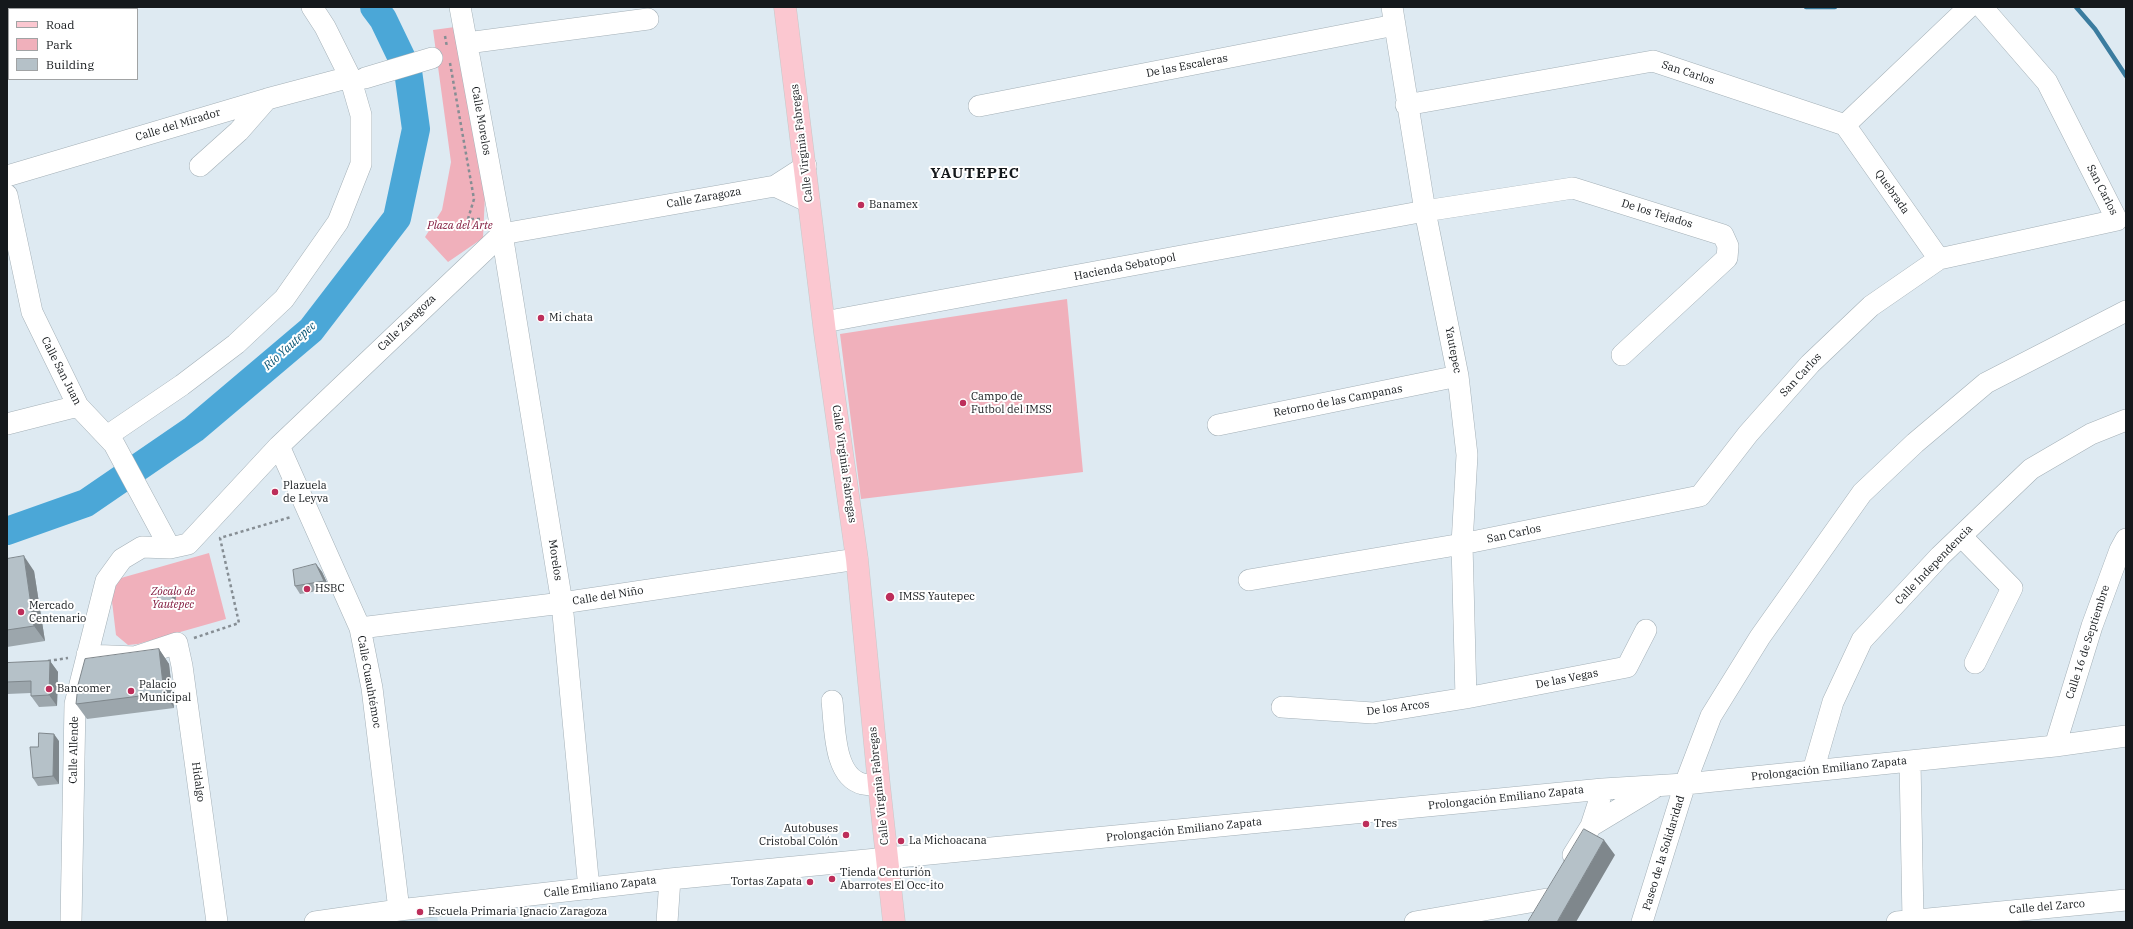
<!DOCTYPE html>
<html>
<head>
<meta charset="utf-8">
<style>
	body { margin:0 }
	#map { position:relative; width:2133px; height:929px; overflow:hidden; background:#deeaf2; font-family:"IBM Plex Serif",serif }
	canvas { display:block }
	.frame { position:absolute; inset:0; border:8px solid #15191c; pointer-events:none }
	.legend { position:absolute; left:8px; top:8px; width:130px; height:72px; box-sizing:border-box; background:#fff; border:1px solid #a1a3a4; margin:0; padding:5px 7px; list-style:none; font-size:12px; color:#15191c }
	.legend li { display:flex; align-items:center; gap:8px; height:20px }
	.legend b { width:20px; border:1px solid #a1a3a4 }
</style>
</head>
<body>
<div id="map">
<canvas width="2133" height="929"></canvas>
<div class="frame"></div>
<ul class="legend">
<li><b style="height:5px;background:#fbc7d0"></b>Road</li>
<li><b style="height:11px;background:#f0b0bb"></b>Park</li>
<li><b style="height:11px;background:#b5c1c8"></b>Building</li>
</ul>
</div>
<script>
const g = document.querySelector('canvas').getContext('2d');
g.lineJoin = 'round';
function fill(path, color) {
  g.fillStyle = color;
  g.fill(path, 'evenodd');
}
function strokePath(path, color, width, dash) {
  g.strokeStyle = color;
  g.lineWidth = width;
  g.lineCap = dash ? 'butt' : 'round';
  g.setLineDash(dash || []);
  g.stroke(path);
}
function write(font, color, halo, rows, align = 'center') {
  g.font = font + ' "IBM Plex Serif",serif';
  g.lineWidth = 4;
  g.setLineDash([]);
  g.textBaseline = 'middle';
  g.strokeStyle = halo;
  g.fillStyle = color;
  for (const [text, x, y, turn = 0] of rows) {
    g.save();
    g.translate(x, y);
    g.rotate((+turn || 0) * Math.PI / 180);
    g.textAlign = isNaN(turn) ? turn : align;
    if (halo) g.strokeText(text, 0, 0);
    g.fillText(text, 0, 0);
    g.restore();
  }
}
const built = new Path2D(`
	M 436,908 L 438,922 L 373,922 Z`);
const green = new Path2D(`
	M 455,27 L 485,195 L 483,238 L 448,262 L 425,237 L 442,210 L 451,162 L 433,30 Z
	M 1067,299 L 1083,472 L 861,499 L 840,334 Z
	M 209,553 L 226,619 L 138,644 L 128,645 L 116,635 L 111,593 L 121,578 Z`);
const stream = new Path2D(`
	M 1806,7 L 1835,7
	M 2076,7 L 2095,29 L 2126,76`);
const river = new Path2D(`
	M 7,531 L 86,503 L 194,429 L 311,330 L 397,218 L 416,129 L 408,71 L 383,19 L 374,7`);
const path = new Path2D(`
	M 445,36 L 447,47
	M 450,63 L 474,199 L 468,219 L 482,219
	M 194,638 L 239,623 L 220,538 L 291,517
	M 48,661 L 68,658`);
const minor = new Path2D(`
	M 460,7 L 502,234 L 562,603 L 589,889
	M 1392,7 L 1425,211 L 1458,376 L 1467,455 L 1462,544 L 1466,698
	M 467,43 L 648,19
	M 365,78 L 432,58
	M 1406,105 L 1653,61 L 1845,125
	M 979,106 L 1395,25
	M 1845,125 L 1969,7
	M 1845,125 L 1939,259
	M 200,166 L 239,131 L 267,99
	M 7,176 L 267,99 L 350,77
	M 775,186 L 806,166
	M 7,195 L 32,312 L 78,406 L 114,444 L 170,548
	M 824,322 L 1425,211 L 1573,188 L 1723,235 L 1728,246 L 1727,258 L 1622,355
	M 7,424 L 78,406
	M 1218,425 L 1458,376
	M 107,436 L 182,385 L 236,344 L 284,299 L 338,222 L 361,164 L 361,115 L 350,77 L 325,27 L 312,7
	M 279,446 L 360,628 L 372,688 L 399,910
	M 1961,536 L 2012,588 L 1975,663
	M 1249,580 L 1462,544 L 1700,496 L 1748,434 L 1810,364 L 1871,306 L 1939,259 L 2117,220 L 2047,82 L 1982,7
	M 360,628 L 562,603 L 857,559
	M 87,655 L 135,657 L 177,643 L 182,666 L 217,922
	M 832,701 C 835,725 833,777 863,784 C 868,785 873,785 879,785
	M 1282,707 L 1373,713 L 1466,698 L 1627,667 L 1646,630
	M 2055,746 L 2092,626 L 2120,550 L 2126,539
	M 1910,761 L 1913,920
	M 1813,771 L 1833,702 L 1862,640 L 1940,556 L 2031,469 L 2091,434 L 2126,420
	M 1591,826 L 1654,788
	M 1573,855 L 1591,826 L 1603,789
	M 71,922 L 75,704 L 106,581 L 122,559 L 142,547 L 170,548 L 188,544 L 279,446 L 502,234 L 775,186 L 809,202
	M 315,922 L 399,910 L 670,879 L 1603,789 L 1685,784 L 1910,761 L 2055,746 L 2126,736
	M 667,922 L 670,879
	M 1415,922 L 1547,899
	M 1642,922 L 1685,784 L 1711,716 L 1760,637 L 1862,493 L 1915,443 L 1986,383 L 2126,311
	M 1897,922 L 2126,900`);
const major = new Path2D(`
	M 785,7 L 825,333 L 857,559 L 879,785 L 894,922`);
const wall = new Path2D(`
	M 7,559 L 34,571 L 45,641 L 7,647 Z
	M 316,564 L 322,572 L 330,589 L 300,594 L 295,586 Z
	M 176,596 L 175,603 L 170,607 L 162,605 L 159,601 Z
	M 159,649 L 169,664 L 174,708 L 87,719 L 76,704 Z
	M 50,661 L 58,672 L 57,706 L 39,707 L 31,696 L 31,693 L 7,694 L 7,663 Z
	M 59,741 L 59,784 L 38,786 L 33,778 L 38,747 Z`);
const shadedWall = new Path2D(`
	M 24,556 L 34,571 L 45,641 L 34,626 Z
	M 316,564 L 322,572 L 330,589 L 324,581 Z
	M 173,592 L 176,596 L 175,603 L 172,600 Z
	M 159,649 L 169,664 L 174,708 L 164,693 Z
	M 50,661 L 58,672 L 57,706 L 49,695 Z
	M 54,734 L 59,741 L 59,784 L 53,776 Z
	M 1604,840 L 1615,855 L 1576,922 L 1557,922 Z`);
const building = new Path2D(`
	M 24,556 L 34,626 L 7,630 L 7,559 Z
	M 316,564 L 324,581 L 295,586 L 293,570 Z
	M 162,587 L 170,588 L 173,592 L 172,600 L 167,603 L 159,601 L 157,596 L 158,590 Z
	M 159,649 L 164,693 L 76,704 L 78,685 L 85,659 Z
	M 50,661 L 49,695 L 31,696 L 31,681 L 7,682 L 7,663 Z
	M 39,733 L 54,734 L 53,776 L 33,778 L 30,747 L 38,747 Z
	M 1584,829 L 1604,840 L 1557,922 L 1528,922 Z`);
const markers = [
	[861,205,4,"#bd2e5a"],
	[541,318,4,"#bd2e5a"],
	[963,403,4,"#bd2e5a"],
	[275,492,4,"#bd2e5a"],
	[307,589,4,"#bd2e5a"],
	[890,597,5,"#bd2e5a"],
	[21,612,4,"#bd2e5a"],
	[49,689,4,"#bd2e5a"],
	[131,691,4,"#bd2e5a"],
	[1366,824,4,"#bd2e5a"],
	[846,835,4,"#bd2e5a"],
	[901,841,4,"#bd2e5a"],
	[832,879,4,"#bd2e5a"],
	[810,882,4,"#bd2e5a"],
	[420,912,4,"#bd2e5a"]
];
const streetNames = [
	["De las Escaleras",1187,66,-11],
	["San Carlos",1688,73,18],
	["Calle Morelos",481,121,80],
	["Calle del Mirador",178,125,-17],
	["Calle Virginia Fabregas",802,143,-97],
	["San Carlos",2102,190,63],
	["Quebrada",1892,192,55],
	["Calle Zaragoza",704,198,-10],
	["De los Tejados",1657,214,17],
	["Hacienda Sebatopol",1125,267,-11],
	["Calle Zaragoza",407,323,-44],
	["Yautepec",1453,350,79],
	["Calle San Juan",61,371,63],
	["San Carlos",1801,375,-47],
	["Retorno de las Campanas",1338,401,-11],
	["Calle Virginia Fabregas",844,464,82],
	["San Carlos",1514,534,-12],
	["Morelos",555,560,81],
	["Calle Independencia",1934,565,-46],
	["Calle del Niño",608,596,-9],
	["Calle 16 de Septiembre",2088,642,-72],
	["De las Vegas",1567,679,-11],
	["Calle Cuauhtémoc",369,682,80],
	["De los Arcos",1398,708,-7],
	["Calle Allende",74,750,-89],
	["Prolongación Emiliano Zapata",1829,769,-6],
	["Hidalgo",198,782,82],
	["Calle Virginia Fabregas",879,786,-96],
	["Prolongación Emiliano Zapata",1506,798,-6],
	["Prolongación Emiliano Zapata",1184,830,-6],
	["Paseo de la Solidaridad",1664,853,-73],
	["Calle Emiliano Zapata",600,887,-7],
	["Calle del Zarco",2047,907,-5]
];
const poiNames = [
	["Banamex",869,205],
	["Mi chata",549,318],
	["Campo de",971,397],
	["Futbol del IMSS",971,410],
	["Plazuela",283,486],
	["de Leyva",283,499],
	["HSBC",315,589],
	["IMSS Yautepec",899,597],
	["Mercado",29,606],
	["Centenario",29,619],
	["Palacio",139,685],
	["Municipal",139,698],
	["Bancomer",57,689],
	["Tres",1374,824],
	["Autobuses",838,829,"right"],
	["Cristobal Colón",838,842,"right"],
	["La Michoacana",909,841],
	["Tienda Centurión",840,873],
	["Abarrotes El Occ-ito",840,886],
	["Tortas Zapata",802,882,"right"],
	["Escuela Primaria Ignacio Zaragoza",428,912]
];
const parkNames = [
	["Plaza del Arte",460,226],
	["Zócalo de",173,592],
	["Yautepec",173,605]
];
const waterNames = [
	["Río Yautepec",290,346,-42]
];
const districtNames = [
	["YAUTEPEC",975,174]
];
fill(built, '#cadee9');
fill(green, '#f0b0bb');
strokePath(stream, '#3b7c9f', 4.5);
strokePath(river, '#4ba7d7', 28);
strokePath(minor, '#a4b0b7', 22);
strokePath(major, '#c7c8c9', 23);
strokePath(path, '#868e94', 2.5, [3, 3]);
strokePath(minor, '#fff', 21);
strokePath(major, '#fbc7d0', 22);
fill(wall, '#9ca6ac');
fill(shadedWall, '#7f878c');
fill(building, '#b5c1c8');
strokePath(building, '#7f878c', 1);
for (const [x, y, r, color] of markers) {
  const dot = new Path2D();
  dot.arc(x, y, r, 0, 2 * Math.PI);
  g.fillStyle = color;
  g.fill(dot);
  strokePath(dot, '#fff', 1.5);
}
write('11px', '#15191c', '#fff', streetNames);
write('11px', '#15191c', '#fff', poiNames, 'left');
write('italic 11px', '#7d1237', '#fff', parkNames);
write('italic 12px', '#095575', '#fff', waterNames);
g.letterSpacing = '1px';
write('bold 15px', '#15191c', '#fff', districtNames);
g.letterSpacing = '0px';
</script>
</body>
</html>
